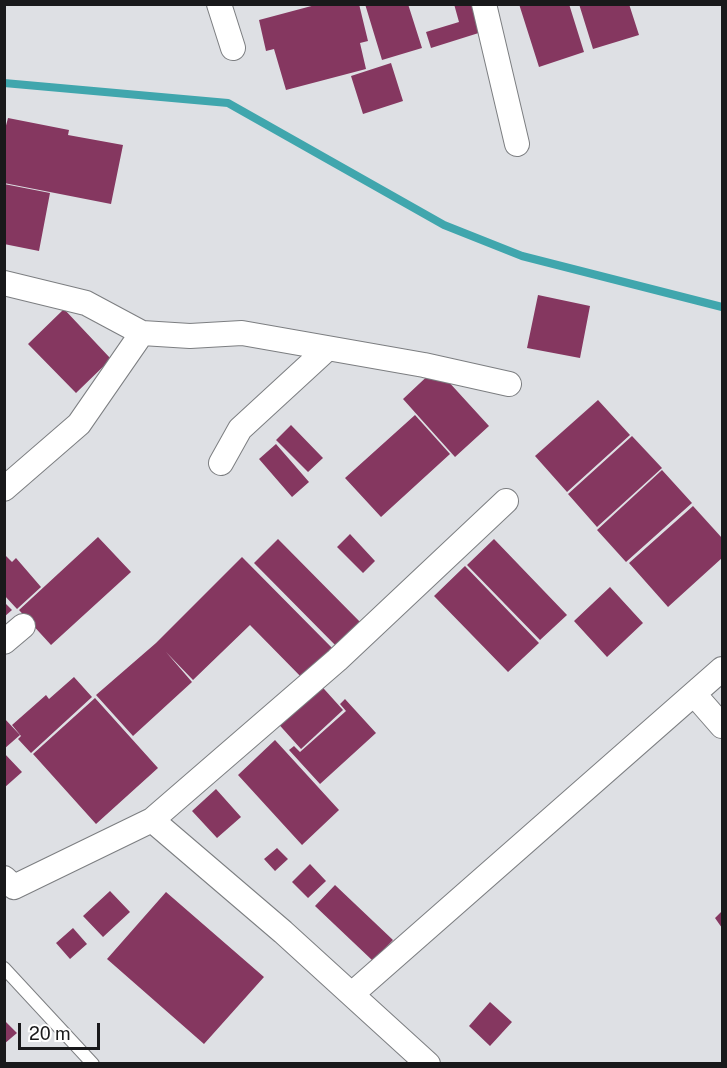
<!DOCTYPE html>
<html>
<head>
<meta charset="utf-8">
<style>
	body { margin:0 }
	#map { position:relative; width:727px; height:1068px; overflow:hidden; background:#dee0e4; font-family:"Public Sans",sans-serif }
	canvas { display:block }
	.frame { position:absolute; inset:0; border:6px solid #19191b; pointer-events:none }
	.scale { position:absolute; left:18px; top:1023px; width:82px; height:27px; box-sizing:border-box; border:3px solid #19191b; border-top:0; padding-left:8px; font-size:18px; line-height:21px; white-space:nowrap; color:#19191b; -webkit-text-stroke:4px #fff; paint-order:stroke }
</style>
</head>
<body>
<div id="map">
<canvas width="727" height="1068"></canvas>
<div class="frame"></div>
<div class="scale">20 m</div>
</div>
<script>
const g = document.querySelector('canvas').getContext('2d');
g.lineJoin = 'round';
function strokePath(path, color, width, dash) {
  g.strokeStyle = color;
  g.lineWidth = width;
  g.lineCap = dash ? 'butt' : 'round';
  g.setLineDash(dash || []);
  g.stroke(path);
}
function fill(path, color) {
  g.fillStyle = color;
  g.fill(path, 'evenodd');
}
const stream = new Path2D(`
	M 4,83 L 228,103 L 444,225 L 522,256 L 722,307`);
const building = new Path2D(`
	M 319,4 L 359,4 L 368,41 L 360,43 L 366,69 L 286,90 L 274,49 L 266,51 L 259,20 Z
	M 365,4 L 408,4 L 422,48 L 382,60 Z
	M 454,4 L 477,4 L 485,31 L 431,48 L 426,32 L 459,22 Z
	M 519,4 L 569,4 L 584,52 L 539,67 Z
	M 579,4 L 629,4 L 639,35 L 593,49 Z
	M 391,63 L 403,101 L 363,114 L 351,76 Z
	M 8,118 L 69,130 L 68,135 L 123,145 L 111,204 L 4,183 L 4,133 Z
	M 4,184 L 50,193 L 39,251 L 4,244 Z
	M 538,295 L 590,306 L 580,358 L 527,348 Z
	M 64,309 L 111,359 L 76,393 L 28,344 Z
	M 436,368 L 489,426 L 455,457 L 403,399 Z
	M 598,400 L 630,435 L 567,492 L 535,456 Z
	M 415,415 L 450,454 L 381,517 L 345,478 Z
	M 291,425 L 323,458 L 308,472 L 276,440 Z
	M 632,436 L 662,468 L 597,527 L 568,494 Z
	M 276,444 L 309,482 L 292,497 L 259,459 Z
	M 662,470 L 692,503 L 626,562 L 597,530 Z
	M 693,506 L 722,538 L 722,558 L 668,607 L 629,563 Z
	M 350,534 L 375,561 L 363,573 L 337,547 Z
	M 98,537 L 131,572 L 51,645 L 19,610 Z
	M 278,539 L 366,628 L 342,652 L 254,563 Z
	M 494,539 L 567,615 L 540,640 L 467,565 Z
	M 4,554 L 12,562 L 16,558 L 41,587 L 17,609 L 4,595 Z
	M 242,557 L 338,654 L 308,684 L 250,625 L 193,680 L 166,652 L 192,682 L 133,736 L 96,695 L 156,643 Z
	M 465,566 L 539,643 L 508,672 L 434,596 Z
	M 610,587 L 643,623 L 607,657 L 574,621 Z
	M 4,602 L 12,610 L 4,617 Z
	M 74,677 L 92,697 L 31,753 L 18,739 L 21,736 L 12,725 L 46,695 L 49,699 Z
	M 316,680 L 343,710 L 301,749 L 274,719 Z
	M 95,698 L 158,768 L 96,824 L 33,754 Z
	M 345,699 L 376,733 L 320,784 L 289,750 L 294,746 L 300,752 L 346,711 L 340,704 Z
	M 4,718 L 20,735 L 4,749 Z
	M 275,740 L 339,810 L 302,845 L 238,775 Z
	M 4,753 L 22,772 L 4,788 Z
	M 216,789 L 241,817 L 217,838 L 192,811 Z
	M 277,848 L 288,859 L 275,871 L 264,859 Z
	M 310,864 L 326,881 L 308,898 L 292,882 Z
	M 335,885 L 393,940 L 373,961 L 315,906 Z
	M 110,891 L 130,912 L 103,937 L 83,916 Z
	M 166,892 L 264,977 L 204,1044 L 107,959 Z
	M 722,911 L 722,928 L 715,918 Z
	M 73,928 L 87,944 L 70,959 L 56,943 Z
	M 490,1002 L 512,1022 L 490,1046 L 469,1026 Z
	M 4,1020 L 17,1033 L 4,1044 Z`);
const service = new Path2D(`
	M 4,968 L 93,1064`);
const minor = new Path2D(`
	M 219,4 L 233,48
	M 484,4 L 517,144
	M 4,283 L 86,303 L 142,333 L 79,424 L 4,489
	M 142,333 L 190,336 L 242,333 L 424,365 L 509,384
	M 221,463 L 240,429 L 327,349
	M 4,642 L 23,626
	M 694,694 L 722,726
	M 152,820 L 283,932 L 428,1064
	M 4,878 L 14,887 L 152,820 L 337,660 L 506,501
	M 352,994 L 722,669`);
strokePath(stream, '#40a6ad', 8);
fill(building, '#853760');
strokePath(service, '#7c7e81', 14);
strokePath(minor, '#7c7e81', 26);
strokePath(service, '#fff', 12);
strokePath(minor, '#fff', 24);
</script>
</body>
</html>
